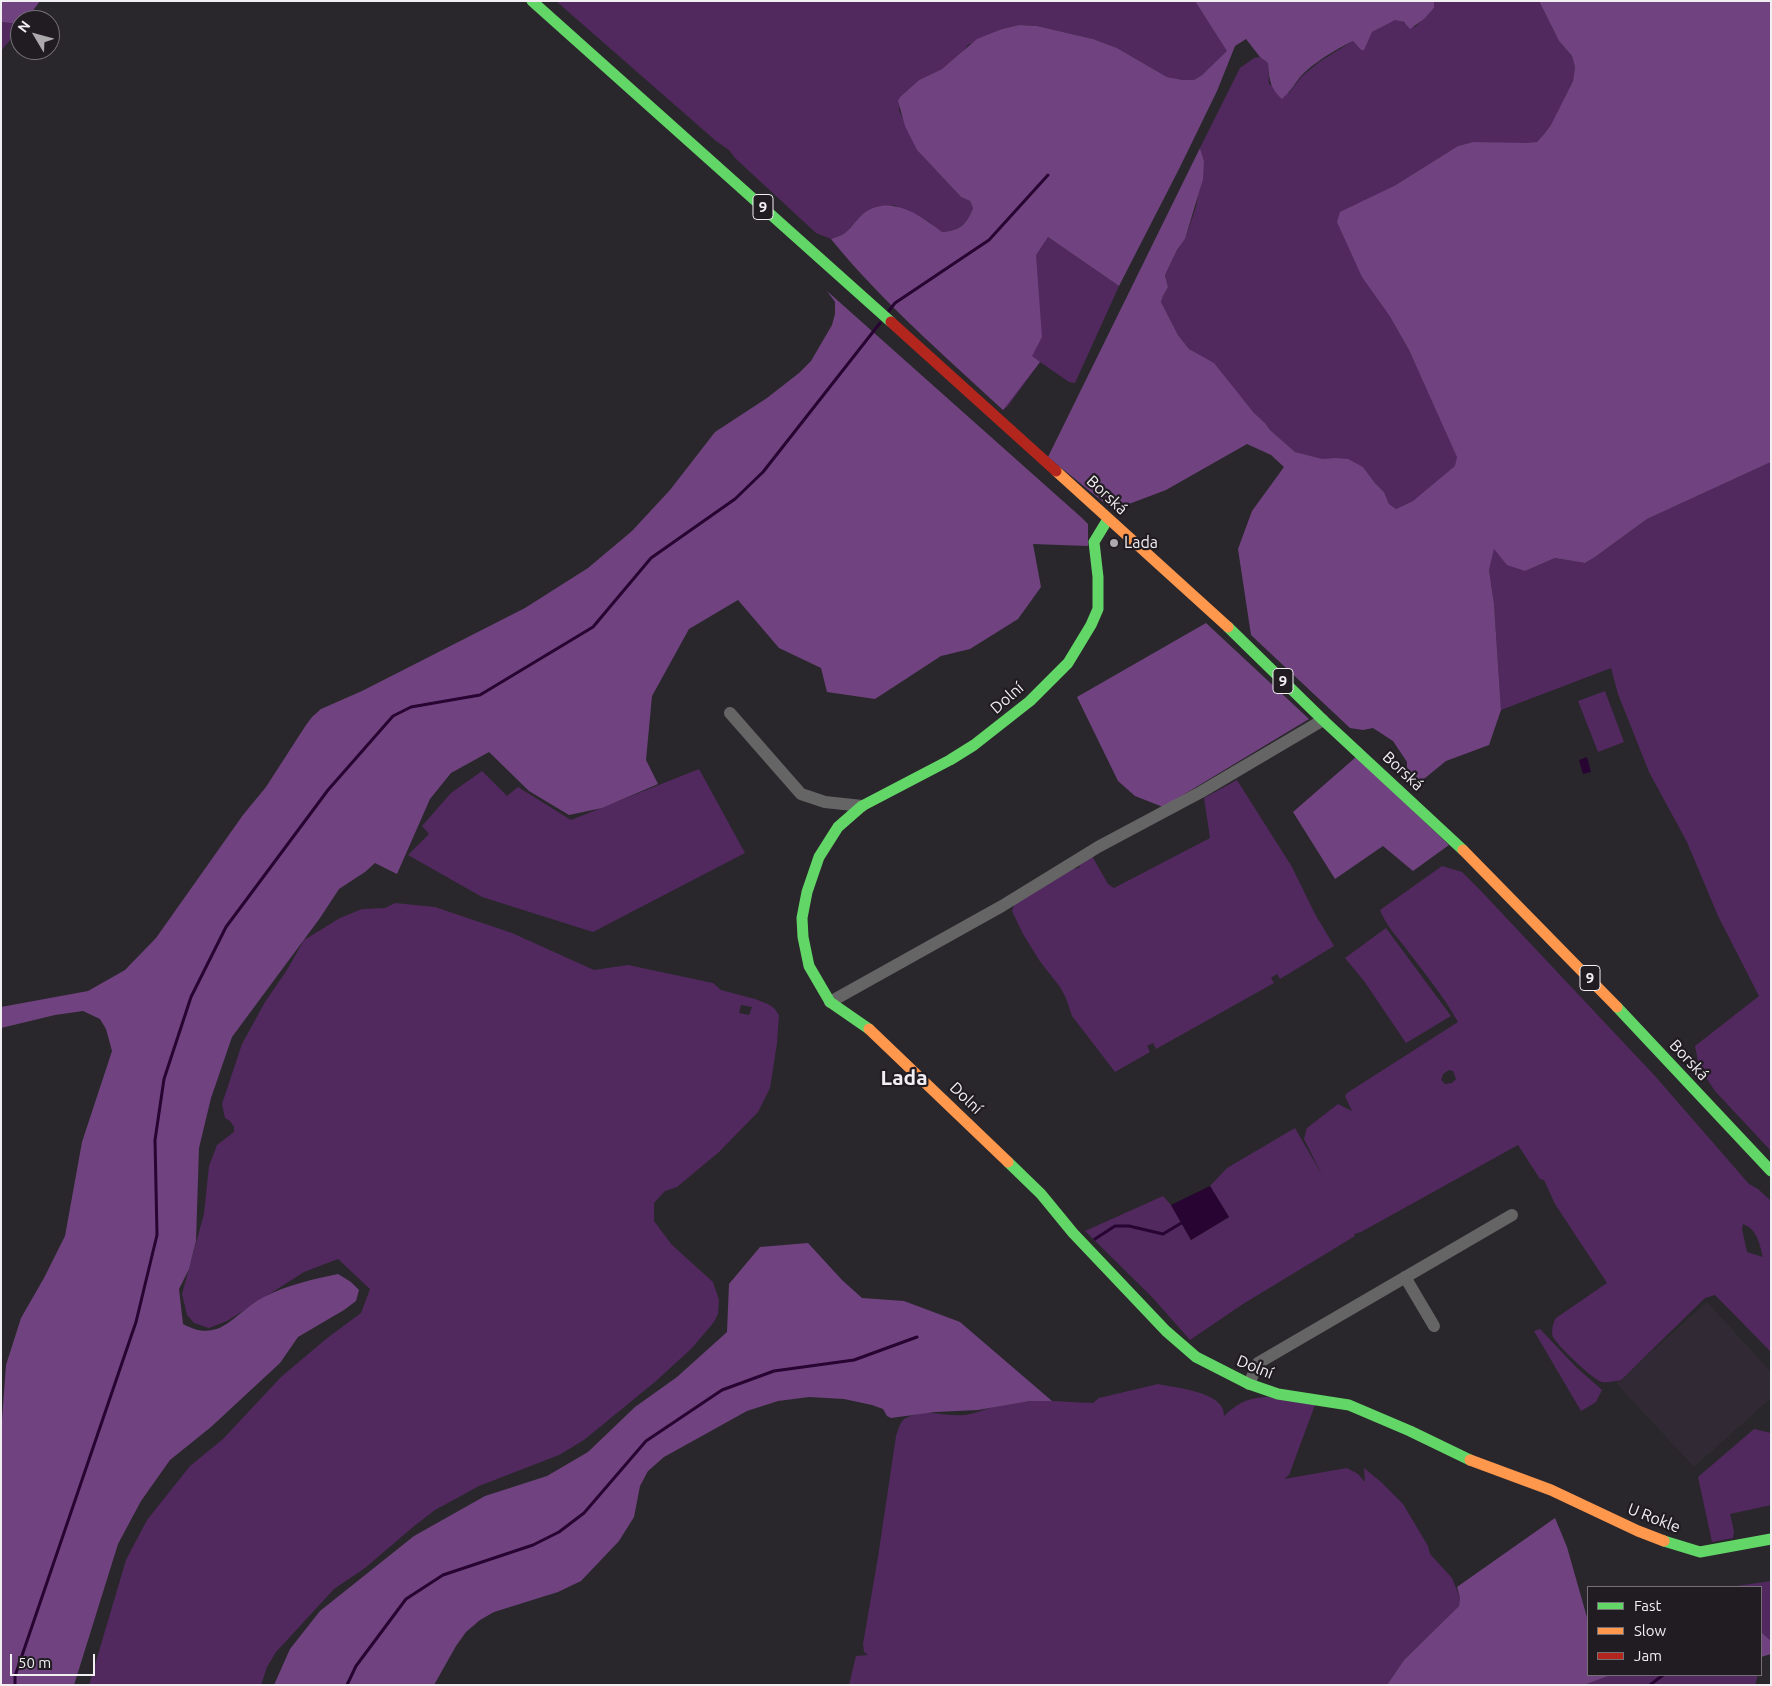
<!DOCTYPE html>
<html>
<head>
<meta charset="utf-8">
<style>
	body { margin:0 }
	#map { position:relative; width:1772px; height:1686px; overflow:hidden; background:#29272b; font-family:Ubuntu,sans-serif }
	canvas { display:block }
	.frame { position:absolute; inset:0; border:2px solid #f2eff3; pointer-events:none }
	.legend { position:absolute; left:1587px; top:1586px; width:175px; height:90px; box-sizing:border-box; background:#201c22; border:1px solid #747076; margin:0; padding:6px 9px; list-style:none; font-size:15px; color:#f2eff3 }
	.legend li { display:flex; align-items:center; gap:10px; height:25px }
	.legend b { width:25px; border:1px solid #747076 }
	.north { position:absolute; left:10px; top:10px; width:50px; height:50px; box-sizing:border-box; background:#201c22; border:1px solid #747076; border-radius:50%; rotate:307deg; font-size:14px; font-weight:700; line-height:20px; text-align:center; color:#f2eff3 }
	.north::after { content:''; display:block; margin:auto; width:18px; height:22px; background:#aca9ad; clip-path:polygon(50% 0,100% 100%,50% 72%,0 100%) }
	.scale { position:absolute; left:10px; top:1654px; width:85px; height:22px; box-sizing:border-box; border:2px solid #f2eff3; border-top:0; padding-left:6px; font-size:15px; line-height:18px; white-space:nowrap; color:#f2eff3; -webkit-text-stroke:4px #201c22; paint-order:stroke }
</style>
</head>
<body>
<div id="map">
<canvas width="1772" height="1686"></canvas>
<div class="frame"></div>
<ul class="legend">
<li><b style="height:6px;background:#63d668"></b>Fast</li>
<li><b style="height:6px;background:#ff974d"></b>Slow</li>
<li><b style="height:6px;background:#b3261e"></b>Jam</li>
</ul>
<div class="north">N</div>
<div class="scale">50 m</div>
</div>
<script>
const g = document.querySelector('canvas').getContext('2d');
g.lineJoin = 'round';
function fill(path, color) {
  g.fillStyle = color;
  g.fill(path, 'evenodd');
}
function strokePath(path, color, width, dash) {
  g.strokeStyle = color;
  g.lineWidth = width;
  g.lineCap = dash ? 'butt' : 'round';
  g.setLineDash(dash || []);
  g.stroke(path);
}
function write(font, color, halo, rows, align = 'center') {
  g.font = font + ' Ubuntu,sans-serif';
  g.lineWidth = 4.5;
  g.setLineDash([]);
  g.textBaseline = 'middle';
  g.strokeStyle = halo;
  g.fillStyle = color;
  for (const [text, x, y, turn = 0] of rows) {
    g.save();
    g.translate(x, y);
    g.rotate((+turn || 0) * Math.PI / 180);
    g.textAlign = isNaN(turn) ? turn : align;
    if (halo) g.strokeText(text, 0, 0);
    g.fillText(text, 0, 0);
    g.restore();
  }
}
const built = new Path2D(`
	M 1707,1302 L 1771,1372 L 1771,1398 L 1694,1467 L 1616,1383 Z`);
const green = new Path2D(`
	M 556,1 L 1195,1 L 1228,51 L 1202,75 L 1194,80 L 1183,80 L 1167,77 L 1117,48 L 1093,39 L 1037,26 L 1019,25 L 1002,29 L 968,45 L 961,54 L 942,69 L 919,80 L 900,97 L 899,110 L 917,150 L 961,197 L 970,201 L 973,208 C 967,224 960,231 941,232 L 928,221 L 894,205 L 864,213 L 844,234 L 831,239 L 816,233 L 735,158 L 729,150 L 716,141 Z
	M 1434,1 L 1539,1 L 1559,41 L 1572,56 L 1575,67 L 1573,81 L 1551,126 L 1545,133 L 1537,142 L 1527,144 L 1473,142 L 1458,146 L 1394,186 L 1389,315 L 1409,350 L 1458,457 L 1456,466 L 1425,492 L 1413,501 L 1396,509 L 1389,504 L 1384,492 L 1375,483 L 1363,467 L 1335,458 L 1322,460 L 1295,452 L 1270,430 L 1265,423 L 1254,413 L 1214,364 L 1189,349 L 1178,335 L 1161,302 L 1163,296 L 1168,287 L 1165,275 L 1177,250 L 1185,239 L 1196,207 L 1204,161 L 1200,148 L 1240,68 L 1254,58 L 1260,57 L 1268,63 L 1269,84 L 1289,93 L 1301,77 L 1319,62 L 1353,41 L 1361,50 L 1372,32 L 1395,19 L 1415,27 L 1434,8 Z
	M 1,22 L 20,24 L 20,28 L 1,51 Z
	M 1048,237 L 1119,286 L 1075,383 L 1069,382 L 1040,362 L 1008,406 L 1003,410 L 957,323 Z
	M 1771,462 L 1771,1151 L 1715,1091 L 1699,1067 L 1695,1046 L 1759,996 L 1718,916 L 1687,842 L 1649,772 L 1618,694 L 1611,668 L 1501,710 L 1494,604 L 1489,570 L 1494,548 L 1507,564 L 1525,571 L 1555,558 L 1585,563 L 1595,557 L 1647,519 Z
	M 1605,691 L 1624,742 L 1598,752 L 1578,701 Z
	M 699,769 L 745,853 L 593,932 L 482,897 L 408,855 L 429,834 L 422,826 L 451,793 L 482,771 L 507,796 L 518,787 L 571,820 Z
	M 1237,780 L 1292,867 L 1315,914 L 1334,946 L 1280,979 L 1277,974 L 1271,978 L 1274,983 L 1156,1049 L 1153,1043 L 1147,1046 L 1150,1052 L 1115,1072 L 1072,1016 L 1066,998 L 1060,987 L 1039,960 L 1023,934 L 1012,911 L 1015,903 L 1072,869 L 1079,868 L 1080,864 L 1092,856 L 1108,884 L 1114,888 L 1210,838 L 1204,798 Z
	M 1442,866 L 1462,872 L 1482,892 L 1655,1076 L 1749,1184 L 1758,1189 L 1771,1201 L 1771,1352 L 1715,1295 L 1705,1298 L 1621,1380 C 1615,1381 1608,1383 1602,1382 C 1593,1380 1557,1345 1553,1337 C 1551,1331 1553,1322 1556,1318 L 1607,1283 L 1555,1204 L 1544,1180 L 1540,1179 L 1518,1145 L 1361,1232 L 1354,1234 L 1355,1236 L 1243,1304 L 1190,1340 L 1152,1297 L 1085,1231 L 1163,1196 L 1171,1205 L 1191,1240 L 1229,1217 L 1210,1186 L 1227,1168 L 1295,1128 L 1322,1175 L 1304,1139 L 1307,1128 L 1338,1104 L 1352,1111 L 1345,1096 L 1347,1093 L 1458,1022 C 1443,995 1422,970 1404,946 C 1395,935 1385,923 1380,910 ZM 1449,1070 L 1453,1071 L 1456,1079 L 1452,1083 L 1445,1084 L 1441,1080 L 1443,1074 ZM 1743,1224 C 1758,1230 1759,1243 1763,1257 L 1747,1252 L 1742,1229 Z
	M 395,903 L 435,907 L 512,933 L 594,970 L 628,965 L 713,983 L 721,990 L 755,999 L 768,1004 L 774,1008 L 779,1015 L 777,1043 L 770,1088 L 758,1112 L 719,1152 L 677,1187 L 665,1191 L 654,1203 L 654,1221 L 672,1245 L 713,1282 L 719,1300 L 718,1314 L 714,1322 L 692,1348 L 656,1381 L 584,1440 L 559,1455 L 479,1486 L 435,1510 L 413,1527 L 365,1568 L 334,1589 L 276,1652 L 267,1667 L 261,1685 L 89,1685 L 126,1560 L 147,1520 L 190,1466 L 223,1439 L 281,1377 L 326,1339 L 361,1313 L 370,1289 L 338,1259 L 304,1272 L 227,1321 L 209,1328 L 194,1323 L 187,1315 L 182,1294 L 204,1214 L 209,1166 L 217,1145 L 234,1132 L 234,1127 L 230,1121 L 225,1118 L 222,1104 L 242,1044 L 265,1002 L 287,970 L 304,940 L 340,918 L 362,909 L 385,908 ZM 741,1005 L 752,1007 L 749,1015 L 739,1013 Z
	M 1386,928 L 1451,1016 L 1406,1043 L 1364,981 L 1345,958 Z
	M 1540,1329 L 1576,1367 L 1602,1390 L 1596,1402 L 1581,1411 L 1534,1331 Z
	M 1158,1384 C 1176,1388 1226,1392 1224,1416 C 1253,1387 1280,1398 1315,1405 L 1289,1475 L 1284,1479 L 1347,1468 L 1358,1474 L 1365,1482 L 1364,1468 L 1381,1482 L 1403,1504 L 1428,1546 L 1430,1554 L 1452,1578 L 1460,1598 L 1459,1606 L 1404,1660 L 1387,1685 L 849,1685 L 856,1656 L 868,1655 L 864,1652 L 863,1644 L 878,1557 L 896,1436 C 899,1428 900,1420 908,1417 C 927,1408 945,1417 964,1415 C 975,1414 984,1409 994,1407 C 1006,1405 1020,1402 1032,1401 C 1052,1400 1073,1403 1093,1403 L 1099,1398 Z
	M 1754,1429 L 1771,1433 L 1771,1505 L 1730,1514 L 1734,1531 L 1733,1538 L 1712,1542 L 1698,1477 Z
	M 1771,1581 L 1771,1641 L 1761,1632 L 1761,1587 L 1729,1587 Z
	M 1611,1675 L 1758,1675 L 1755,1685 L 1584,1685 Z`);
const forest = new Path2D(`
	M 1,1 L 40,1 L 26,20 L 20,20 L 20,24 L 1,22 Z
	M 1195,1 L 1434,1 L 1434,8 L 1424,19 L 1410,29 L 1404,22 L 1395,20 L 1372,32 L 1364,50 L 1361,50 L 1353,41 C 1335,50 1314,62 1300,77 C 1294,85 1290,92 1282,99 C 1270,88 1269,79 1268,63 L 1260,57 L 1246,39 L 1235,46 L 1217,91 L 1180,167 L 1119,286 L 1048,237 L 1036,255 L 1042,337 L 1032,356 L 1040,362 L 1003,410 C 944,355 882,302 831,239 C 835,237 841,236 845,233 C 852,227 857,219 864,213 C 891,194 920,215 942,232 C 960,231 967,224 973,208 L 970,201 L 961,197 L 917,150 L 905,126 L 898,101 L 900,97 L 919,80 L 942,69 L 977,39 L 1002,29 L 1019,25 L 1037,26 L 1093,39 L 1117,48 L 1167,77 L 1183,80 L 1194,80 L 1202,75 L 1227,51 Z
	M 1539,1 L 1771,1 L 1771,462 L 1647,519 L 1595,557 L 1585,563 L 1555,558 L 1525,571 L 1507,565 L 1494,549 L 1489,570 L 1494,604 L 1501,710 L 1489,745 L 1446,761 L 1414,787 L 1407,783 L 1407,762 L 1393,741 L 1373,728 L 1363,730 L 1350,728 L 1251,635 L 1238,549 L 1252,511 L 1284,467 L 1271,455 L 1247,444 L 1166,490 L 1113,510 L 1048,457 L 1200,148 L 1204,161 L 1203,179 L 1185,239 L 1177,250 L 1165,275 L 1168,287 L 1163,296 L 1161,302 L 1178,335 L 1189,349 L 1214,363 L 1254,413 L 1265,423 L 1270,430 L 1295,452 L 1322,459 L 1335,458 L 1348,459 L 1363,467 L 1375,483 L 1384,492 L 1389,504 L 1396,509 L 1413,501 L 1455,466 L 1457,457 L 1409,350 L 1389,315 L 1362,277 L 1337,222 L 1340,212 L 1394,186 L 1458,146 L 1473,142 L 1527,143 L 1537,142 L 1545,133 L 1551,125 L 1573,81 L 1575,67 L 1572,56 L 1559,41 Z
	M 827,291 L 1082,518 L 1088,524 L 1088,546 L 1033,544 L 1041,587 L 1018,619 L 970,649 L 941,656 L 875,699 L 827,692 L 821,668 L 779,648 L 738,600 L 689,629 L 652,696 L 646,760 L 658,784 L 602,808 L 569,815 L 529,791 L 489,752 L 451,773 L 430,799 L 397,874 L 375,863 L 365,872 L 339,889 L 320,918 L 232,1037 L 211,1098 L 199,1148 L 196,1241 L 189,1269 L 179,1289 L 183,1324 C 221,1345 234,1312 264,1297 C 287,1285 314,1279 338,1274 L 351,1282 L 359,1290 L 356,1301 L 344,1310 L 298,1337 L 280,1363 L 211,1427 L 170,1460 L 141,1501 L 118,1544 L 74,1685 L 1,1685 L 1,1433 L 6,1365 L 21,1318 L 44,1278 L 65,1236 L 82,1142 L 112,1051 L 106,1029 L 100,1019 L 83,1011 L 55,1015 L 1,1028 L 1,1007 L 88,991 L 125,970 L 156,938 L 243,815 L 266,787 L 306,725 L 312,717 L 321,709 L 362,691 L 525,608 L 588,568 L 632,531 L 670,490 L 715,432 L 767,398 L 799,373 L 811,361 L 832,325 L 835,314 L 835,302 Z
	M 1206,623 L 1309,719 L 1163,807 L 1135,796 L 1118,781 L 1077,697 Z
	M 1356,757 L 1449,845 L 1413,871 L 1383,846 L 1335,879 L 1293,812 Z
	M 808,1243 L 842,1280 L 862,1298 L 904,1301 L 960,1322 L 1052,1401 L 1030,1401 L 978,1410 L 935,1412 L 891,1418 L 887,1416 L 883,1409 L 872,1405 L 844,1399 L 809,1397 L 778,1401 L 747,1411 L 664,1457 L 648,1471 L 640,1486 L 634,1517 L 619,1541 L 581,1581 L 558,1592 L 494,1612 L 480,1620 L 466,1632 L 456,1646 L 434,1685 L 274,1685 L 290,1649 L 320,1611 L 414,1536 L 485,1496 L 547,1476 L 588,1452 L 635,1407 L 677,1377 L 727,1332 L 729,1284 L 760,1247 Z
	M 1555,1518 L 1567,1547 L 1588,1621 L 1588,1675 L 1611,1675 L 1584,1685 L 1387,1685 L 1404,1660 L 1459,1606 L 1460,1598 L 1457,1587 Z
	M 1761,1632 L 1771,1641 L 1771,1654 L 1761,1657 Z`);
const water = new Path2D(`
	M 1587,757 L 1591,772 L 1583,774 L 1579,760 Z
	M 1210,1186 L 1229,1217 L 1191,1240 L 1171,1205 Z`);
const stream = new Path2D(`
	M 888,312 L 895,303 L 989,240 L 1048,175
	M 1095,1239 L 1115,1226 L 1129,1226 L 1163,1234 L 1183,1222
	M 15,1685 L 15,1676 L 136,1322 L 157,1235 L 155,1140 L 164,1079 L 191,997 L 226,927 L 328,790 L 393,716 L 411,707 L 480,695 L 593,627 L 651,558 L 735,499 L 763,472 L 880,323
	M 347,1685 L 356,1666 L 406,1599 L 443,1575 L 533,1545 L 559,1532 L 584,1513 L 646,1441 L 722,1390 L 774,1371 L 854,1360 L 917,1337
	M 1650,1685 L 1663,1675`);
const street = new Path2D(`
	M 730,713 L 801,794 L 825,802 L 862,806
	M 830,1002 L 1002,906 L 1098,847 L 1201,792 L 1323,720
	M 1405,1277 L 1434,1326
	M 1249,1384 L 1258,1363 L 1512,1215`);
const fast = new Path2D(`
	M 532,1 L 891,322
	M 1228,627 L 1323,720 L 1463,850
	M 1617,1007 L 1771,1171
	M 869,1029 L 830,1002 L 809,966 L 803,937 L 802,918 L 807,892 L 819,857 L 838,827 L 862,806 L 950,760 L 974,745 L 1030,701 L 1068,663 L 1091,625 L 1098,609 L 1098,577 L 1094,542 L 1108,519
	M 1008,1162 L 1041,1194 L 1073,1233 L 1166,1331 L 1196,1357 L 1249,1384 L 1278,1394 L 1349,1405 L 1410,1431 L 1470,1460
	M 1664,1541 L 1700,1552 L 1771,1539`);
const slow = new Path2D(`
	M 1056,471 L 1228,627
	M 1463,850 L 1617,1007
	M 869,1029 L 1008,1162
	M 1470,1460 L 1551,1490 L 1638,1531 L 1664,1541`);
const jam = new Path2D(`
	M 891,322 L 1056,471`);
const markers = [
	[1114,543,5,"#aca9ad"]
];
const shields = [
	[763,207,20],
	[1283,681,20],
	[1590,978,20]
];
const shieldNames = [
	["9",763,207],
	["9",1283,681],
	["9",1590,978]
];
const streetNames = [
	["Borská",1107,495,43],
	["Dolní",1007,698,-41],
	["Borská",1403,771,43],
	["Borská",1689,1060,47],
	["Dolní",966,1098,44],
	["Dolní",1255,1367,22],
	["U Rokle",1654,1518,21]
];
const poiNames = [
	["Lada",1124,543]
];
const districtNames = [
	["Lada",904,1078]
];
fill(built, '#312a34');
fill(green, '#51295e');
fill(forest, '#704380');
fill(water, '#270431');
strokePath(stream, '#270431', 3);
strokePath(street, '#666566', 12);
strokePath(fast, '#63d668', 11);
strokePath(slow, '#ff974d', 11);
strokePath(jam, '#b3261e', 11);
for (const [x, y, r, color] of markers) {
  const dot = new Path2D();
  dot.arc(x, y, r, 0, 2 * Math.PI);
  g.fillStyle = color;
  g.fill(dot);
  strokePath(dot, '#201c22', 2);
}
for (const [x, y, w] of shields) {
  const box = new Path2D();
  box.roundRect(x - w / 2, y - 12.5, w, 25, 4);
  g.fillStyle = '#201c22';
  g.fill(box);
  strokePath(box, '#f2eff3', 1);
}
write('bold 15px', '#f2eff3', null, shieldNames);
write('16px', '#f2eff3', '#201c22', streetNames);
write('16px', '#f2eff3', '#201c22', poiNames, 'left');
write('bold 21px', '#f2eff3', '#201c22', districtNames);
</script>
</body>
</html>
